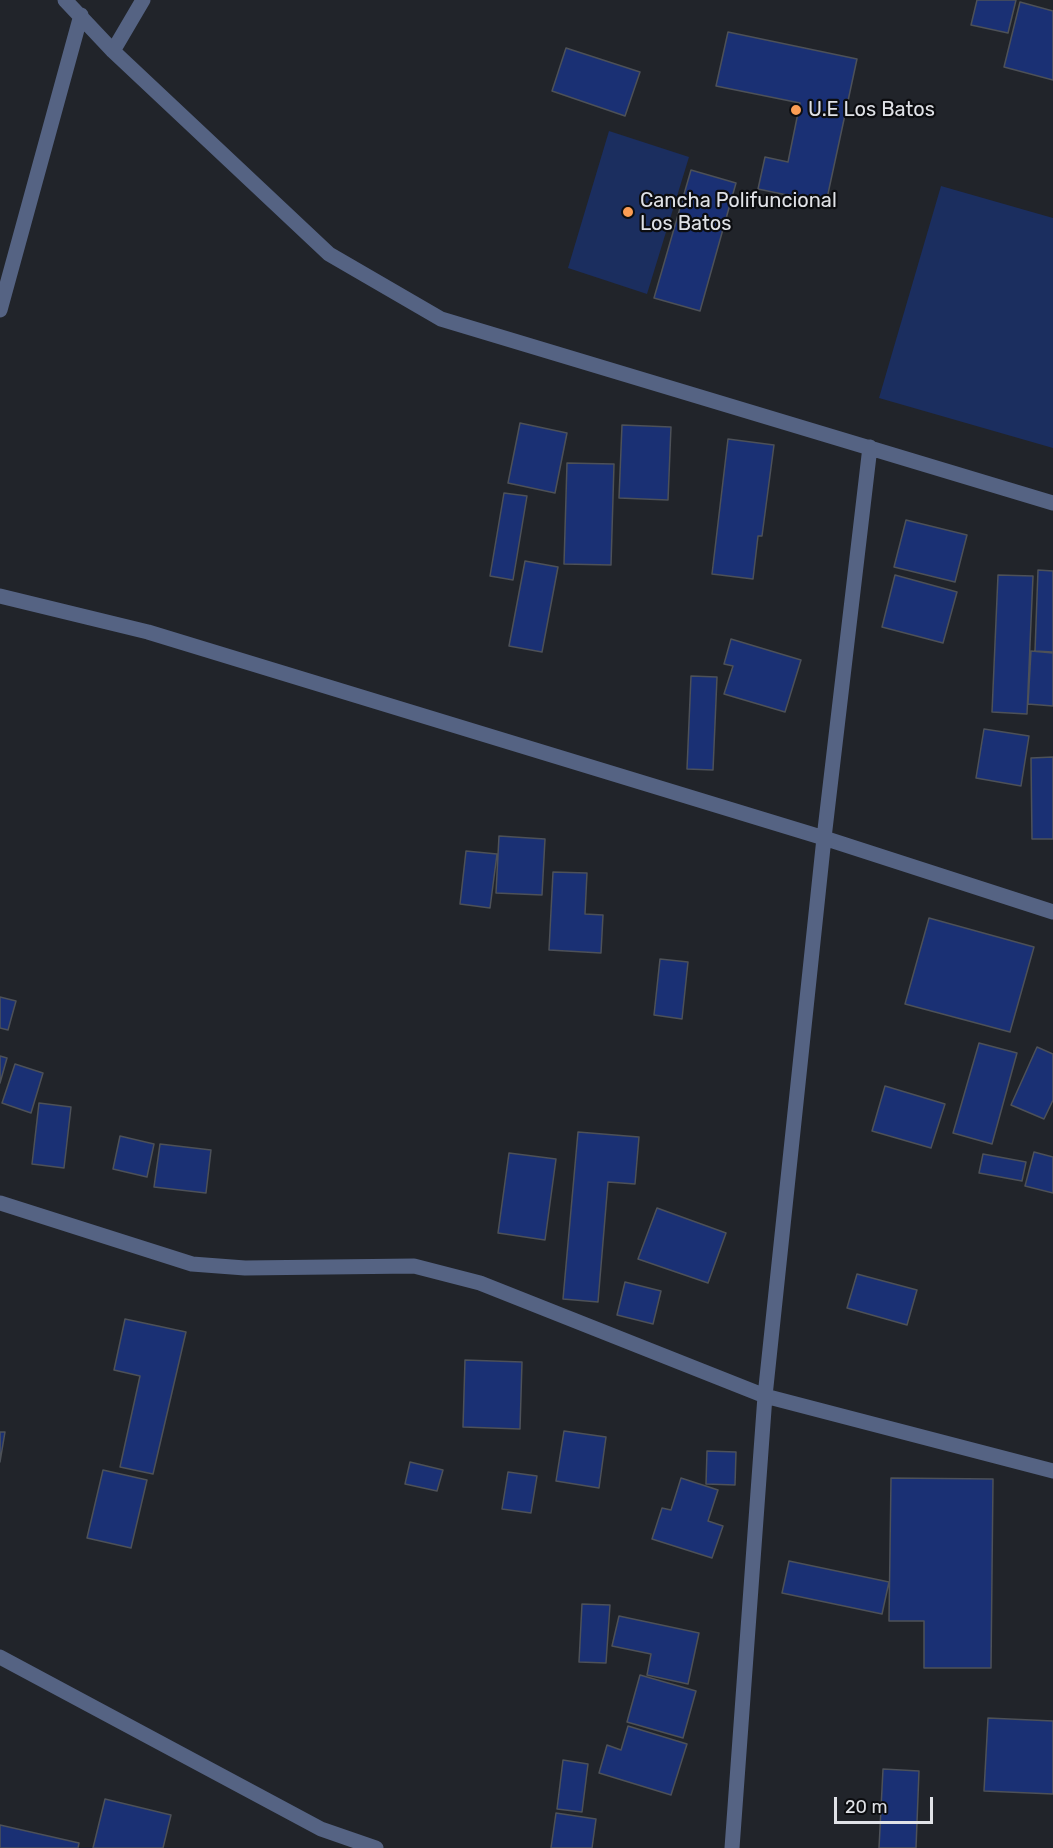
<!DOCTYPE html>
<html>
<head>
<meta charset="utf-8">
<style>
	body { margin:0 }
	#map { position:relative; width:1053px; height:1848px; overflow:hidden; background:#21242a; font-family:Rubik,sans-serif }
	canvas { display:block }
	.scale { position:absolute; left:834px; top:1797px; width:99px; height:27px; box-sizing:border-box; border:3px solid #e0e2e7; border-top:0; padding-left:8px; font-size:18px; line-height:21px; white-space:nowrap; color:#e0e2e7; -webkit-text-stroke:4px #0c0d10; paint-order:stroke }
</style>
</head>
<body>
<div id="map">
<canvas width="1053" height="1848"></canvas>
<div class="scale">20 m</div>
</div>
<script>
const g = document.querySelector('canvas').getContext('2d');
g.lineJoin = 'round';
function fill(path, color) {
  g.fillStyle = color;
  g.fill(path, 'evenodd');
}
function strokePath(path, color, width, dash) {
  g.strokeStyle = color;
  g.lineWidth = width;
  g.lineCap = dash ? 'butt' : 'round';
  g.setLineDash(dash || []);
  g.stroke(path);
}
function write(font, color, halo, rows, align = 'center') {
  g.font = font + ' Rubik,sans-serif';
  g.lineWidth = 4.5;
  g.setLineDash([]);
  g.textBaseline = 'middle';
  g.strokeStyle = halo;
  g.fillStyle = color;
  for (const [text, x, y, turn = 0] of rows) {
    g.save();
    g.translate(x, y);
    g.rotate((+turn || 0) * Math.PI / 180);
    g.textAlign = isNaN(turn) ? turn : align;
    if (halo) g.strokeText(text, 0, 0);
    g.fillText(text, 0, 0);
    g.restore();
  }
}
const green = new Path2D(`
	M 609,131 L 689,157 L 647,294 L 568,268 Z
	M 941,186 L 1053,218 L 1053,448 L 879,398 Z`);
const building = new Path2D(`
	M 977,0 L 1016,0 L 1008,33 L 971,25 Z
	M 1020,2 L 1053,11 L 1053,80 L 1004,67 Z
	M 728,32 L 857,59 L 826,203 L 758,189 L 765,157 L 788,162 L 800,103 L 716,86 Z
	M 566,48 L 640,72 L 625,116 L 552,91 Z
	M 691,170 L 736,183 L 700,311 L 654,298 Z
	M 520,423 L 567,433 L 555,493 L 508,483 Z
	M 622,425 L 671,427 L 668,500 L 619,498 Z
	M 728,439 L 774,445 L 762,536 L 758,536 L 753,579 L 712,574 Z
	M 567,463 L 614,464 L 611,565 L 564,564 Z
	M 504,493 L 527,496 L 513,580 L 490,576 Z
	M 906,520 L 967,535 L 955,582 L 894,567 Z
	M 525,561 L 558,567 L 542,652 L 509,646 Z
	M 1038,570 L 1053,571 L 1053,652 L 1035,651 Z
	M 895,575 L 957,592 L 943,643 L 882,627 Z
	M 998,575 L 1033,576 L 1027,714 L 992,712 Z
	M 731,639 L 801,660 L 785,712 L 724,694 L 733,666 L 724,664 Z
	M 1031,651 L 1053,653 L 1053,706 L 1028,704 Z
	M 691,676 L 717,677 L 713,770 L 687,769 Z
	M 984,729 L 1029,736 L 1021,786 L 976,778 Z
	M 1053,757 L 1053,839 L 1032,839 L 1031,758 Z
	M 499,836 L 545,839 L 542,895 L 496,893 Z
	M 466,851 L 497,854 L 490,908 L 460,904 Z
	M 553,872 L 587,873 L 585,914 L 603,915 L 601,953 L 549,950 Z
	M 929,918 L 1034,947 L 1010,1032 L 905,1004 Z
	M 660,959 L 688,962 L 682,1019 L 654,1015 Z
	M 0,997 L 16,1001 L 8,1030 L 0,1028 Z
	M 979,1043 L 1017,1053 L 992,1144 L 953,1133 Z
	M 1037,1047 L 1053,1054 L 1053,1100 L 1044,1119 L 1011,1105 Z
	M 0,1056 L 7,1058 L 0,1083 Z
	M 15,1064 L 43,1073 L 31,1113 L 2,1103 Z
	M 885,1086 L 945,1104 L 931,1148 L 872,1131 Z
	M 39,1103 L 71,1107 L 64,1168 L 32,1164 Z
	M 578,1132 L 639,1137 L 635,1184 L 608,1182 L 598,1302 L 563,1299 Z
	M 120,1136 L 154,1144 L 147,1177 L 113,1169 Z
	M 160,1144 L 211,1150 L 206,1193 L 154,1187 Z
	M 1034,1152 L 1053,1157 L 1053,1193 L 1025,1186 Z
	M 509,1153 L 556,1159 L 545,1240 L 498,1233 Z
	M 983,1154 L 1026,1162 L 1022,1181 L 979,1173 Z
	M 657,1208 L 726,1233 L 708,1283 L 638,1259 Z
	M 857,1274 L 917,1290 L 907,1325 L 847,1308 Z
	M 625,1282 L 661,1291 L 653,1324 L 617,1315 Z
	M 125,1319 L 186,1332 L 153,1474 L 120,1467 L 140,1376 L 114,1370 Z
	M 465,1360 L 522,1362 L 520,1429 L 463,1427 Z
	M 564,1431 L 606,1437 L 599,1488 L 556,1481 Z
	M 0,1432 L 5,1432 L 0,1462 Z
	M 707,1451 L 736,1452 L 735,1485 L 706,1484 Z
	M 410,1462 L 443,1470 L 437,1491 L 405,1484 Z
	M 103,1470 L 147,1480 L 131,1548 L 87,1538 Z
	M 508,1472 L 537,1476 L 531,1513 L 502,1509 Z
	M 681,1478 L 718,1490 L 708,1521 L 723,1526 L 712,1558 L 652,1539 L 662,1508 L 671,1510 Z
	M 891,1478 L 993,1479 L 991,1668 L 924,1668 L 924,1621 L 889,1621 Z
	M 789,1561 L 889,1582 L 882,1614 L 782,1593 Z
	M 582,1604 L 610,1605 L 606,1663 L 579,1662 Z
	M 619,1616 L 699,1633 L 688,1684 L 647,1675 L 651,1654 L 612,1646 Z
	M 640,1675 L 696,1691 L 683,1738 L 627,1722 Z
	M 988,1718 L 1053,1721 L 1053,1794 L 984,1791 Z
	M 628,1726 L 687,1744 L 671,1795 L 599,1773 L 607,1745 L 621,1750 Z
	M 563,1760 L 588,1764 L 582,1812 L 557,1809 Z
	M 883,1769 L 919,1771 L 916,1848 L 879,1848 Z
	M 105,1799 L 171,1815 L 163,1848 L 93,1848 Z
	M 556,1813 L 596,1819 L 592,1848 L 551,1848 Z
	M 0,1825 L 79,1843 L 78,1848 L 0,1848 Z`);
const minor = new Path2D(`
	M 65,0 L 113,51 L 329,254 L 441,319 L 1053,503
	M 113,51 L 143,0
	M 0,310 L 81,15
	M 0,596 L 148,632 L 824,838 L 1053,912
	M 0,1203 L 192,1264 L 245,1268 L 414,1266 L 480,1283 L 765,1396 L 1053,1471
	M 0,1657 L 321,1829 L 376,1848
	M 732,1848 L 765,1396 L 824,838 L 870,447`);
const markers = [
	[796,110,6,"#fc9d54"],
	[628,212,6,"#fc9d54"]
];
const poiNames = [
	["U.E Los Batos",808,110],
	["Cancha Polifuncional",640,201],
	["Los Batos",640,224]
];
fill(green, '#1b2e5f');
fill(building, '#1a3074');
strokePath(building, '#4d5158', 1.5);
strokePath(minor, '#556383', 15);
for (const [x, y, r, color] of markers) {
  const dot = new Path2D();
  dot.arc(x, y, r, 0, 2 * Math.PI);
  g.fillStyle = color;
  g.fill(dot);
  strokePath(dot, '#0c0d10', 2);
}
write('20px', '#e0e2e7', '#0c0d10', poiNames, 'left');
</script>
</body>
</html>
